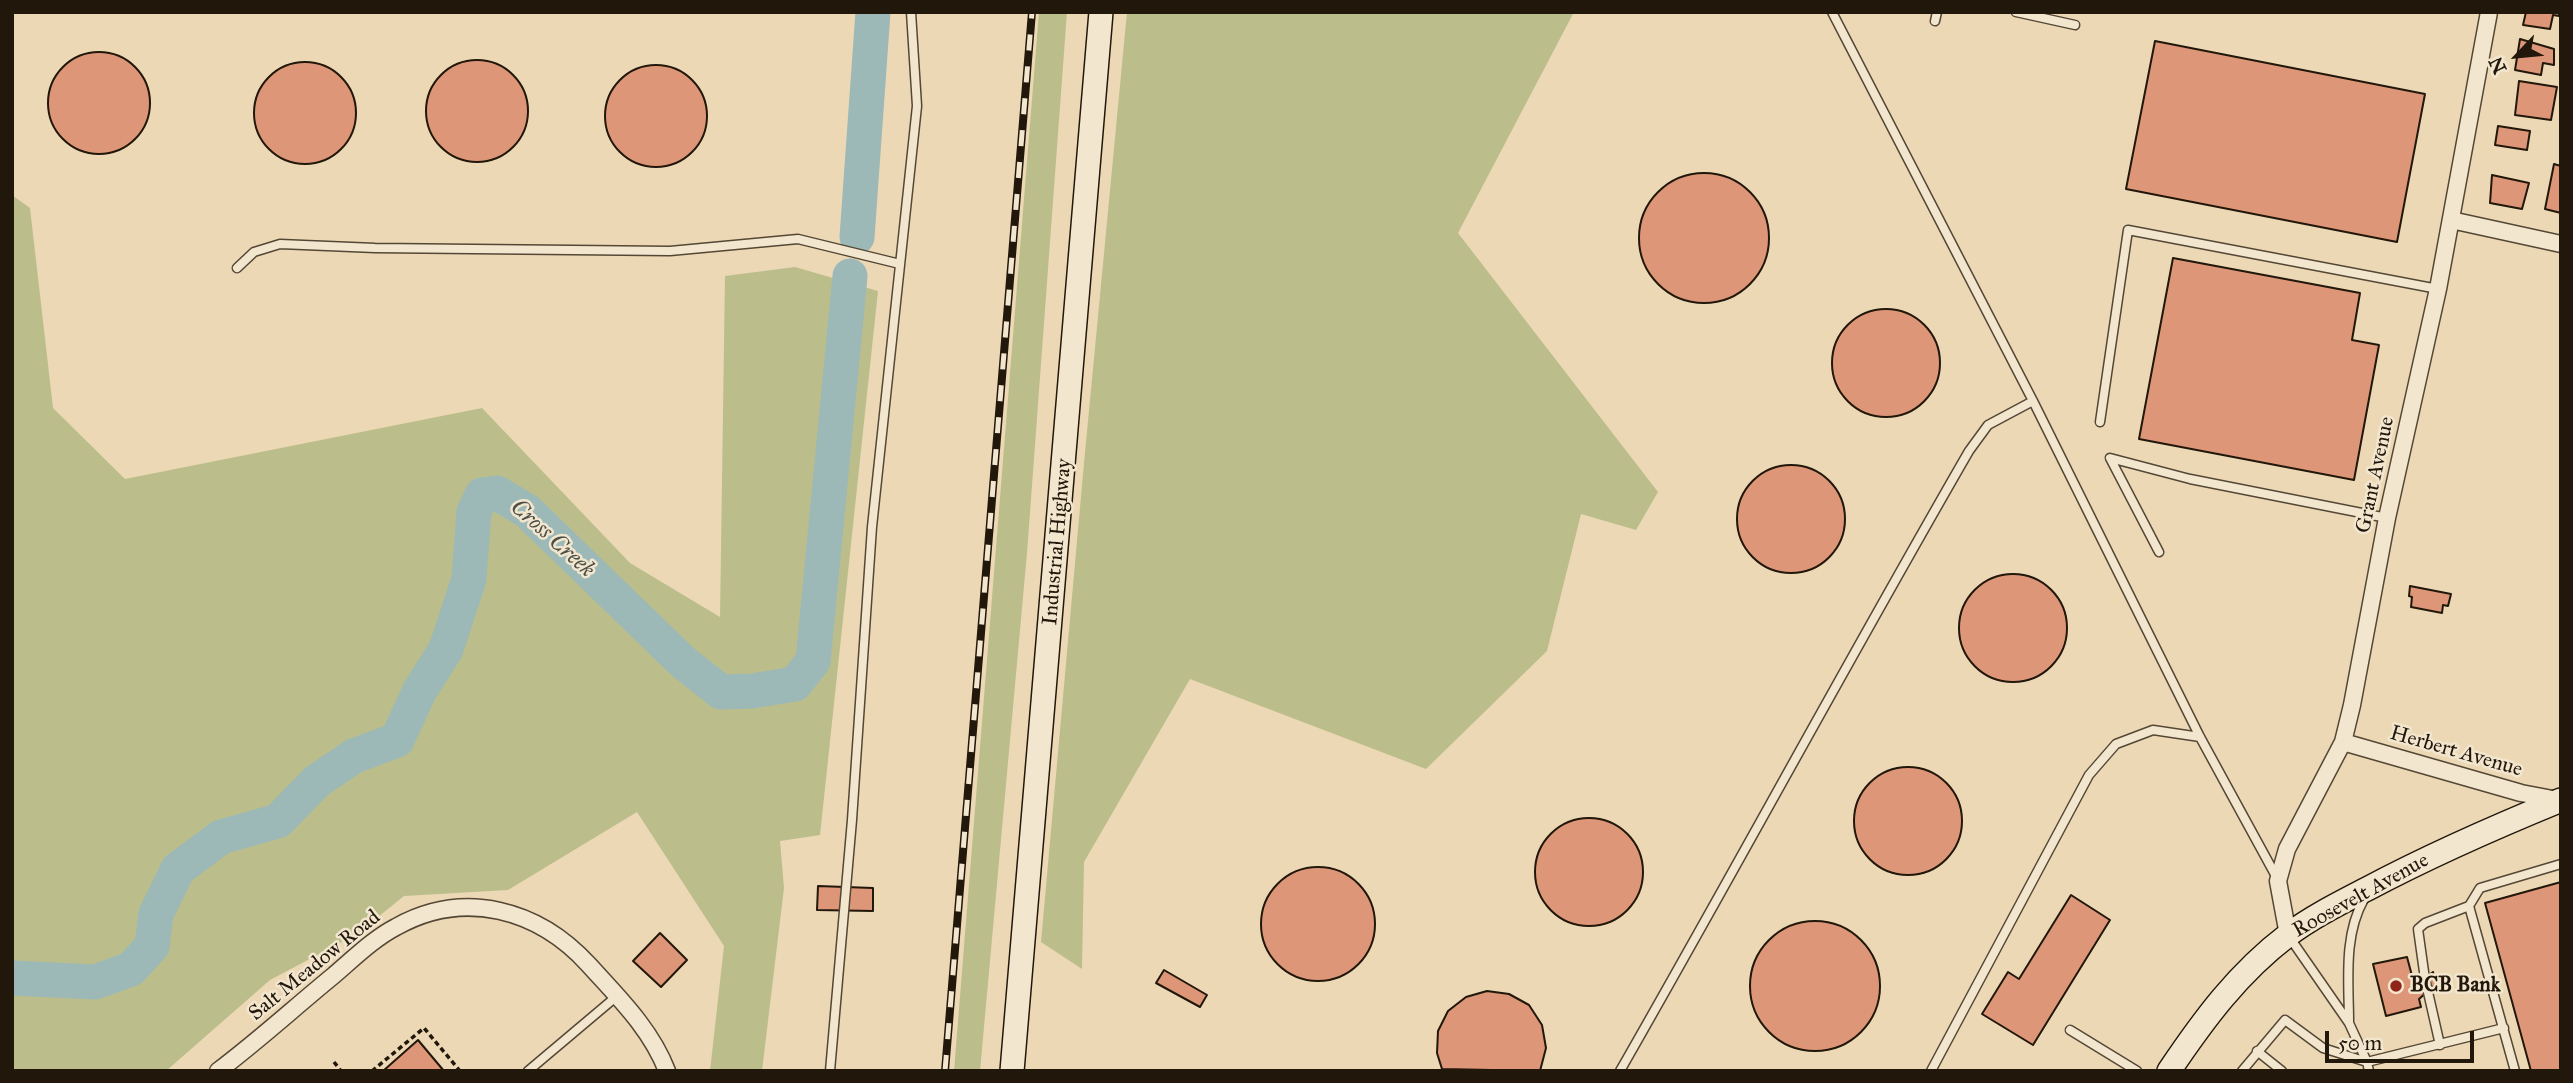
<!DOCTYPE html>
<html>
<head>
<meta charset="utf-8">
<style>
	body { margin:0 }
	#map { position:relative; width:2573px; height:1083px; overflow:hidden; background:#ecd8b5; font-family:"IM FELL Great Primer",serif }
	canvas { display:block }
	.frame { position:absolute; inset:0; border:14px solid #21170a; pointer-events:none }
	.north { position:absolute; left:2482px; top:21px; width:70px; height:70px; -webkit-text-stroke:5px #f3e6cf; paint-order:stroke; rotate:244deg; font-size:19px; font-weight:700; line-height:28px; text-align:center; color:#21170a }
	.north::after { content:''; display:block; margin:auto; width:24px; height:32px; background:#21170a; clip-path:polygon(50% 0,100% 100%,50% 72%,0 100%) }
	.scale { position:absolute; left:2325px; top:1031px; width:149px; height:32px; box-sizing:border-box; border:4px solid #21170a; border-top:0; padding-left:9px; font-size:21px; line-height:24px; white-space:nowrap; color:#21170a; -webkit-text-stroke:5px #f3e6cf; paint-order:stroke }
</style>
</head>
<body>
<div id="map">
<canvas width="2573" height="1083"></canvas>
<div class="frame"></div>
<div class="north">N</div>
<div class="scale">50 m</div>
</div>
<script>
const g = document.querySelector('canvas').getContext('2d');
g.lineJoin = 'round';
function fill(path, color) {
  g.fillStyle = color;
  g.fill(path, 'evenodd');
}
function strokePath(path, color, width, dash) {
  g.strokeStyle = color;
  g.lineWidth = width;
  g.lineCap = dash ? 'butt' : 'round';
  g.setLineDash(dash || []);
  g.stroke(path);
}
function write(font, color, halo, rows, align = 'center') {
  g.font = font + ' "IM FELL Great Primer",serif';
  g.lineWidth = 5;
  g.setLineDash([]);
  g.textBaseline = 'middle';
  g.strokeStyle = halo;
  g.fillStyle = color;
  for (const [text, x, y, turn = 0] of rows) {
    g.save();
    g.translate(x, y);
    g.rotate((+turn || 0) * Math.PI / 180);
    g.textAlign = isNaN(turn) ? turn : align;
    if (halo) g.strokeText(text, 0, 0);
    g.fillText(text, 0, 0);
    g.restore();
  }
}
const green = new Path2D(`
	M 1039,12 L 1067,12 L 1027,553 L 980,1071 L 954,1071 Z
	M 1127,12 L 1574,12 L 1458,233 L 1658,492 L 1636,530 L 1581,514 L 1547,651 L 1426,769 L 1190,679 L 1084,862 L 1082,969 L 1041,942 L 1084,463 Z
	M 12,195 L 30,208 L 53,408 L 125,479 L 482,408 L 630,563 L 720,617 L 725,276 L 795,267 L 878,291 L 820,835 L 780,841 L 784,888 L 762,1071 L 710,1071 L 724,946 L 637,812 L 508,890 L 404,896 L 357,934 L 270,980 L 166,1071 L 12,1071 Z`);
const river = new Path2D(`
	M 857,237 L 873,12
	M 12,978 L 95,982 L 131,969 L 152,946 L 156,914 L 178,869 L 221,837 L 278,821 L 317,781 L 354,756 L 397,740 L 419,692 L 446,649 L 469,579 L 474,512 L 482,495 L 497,493 L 527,511 L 683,662 L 721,692 L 752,691 L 795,684 L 813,661 L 850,276`);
const building = new Path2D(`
	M 2526,12 L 2559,12 L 2559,16 L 2553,15 L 2550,29 L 2523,25 Z
	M 2520,39 L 2554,49 L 2554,65 L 2543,63 L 2541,75 L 2515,70 Z
	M 2155,41 L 2425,94 L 2397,242 L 2126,189 Z
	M48 103a51 51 0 1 1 102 0a51 51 0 1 1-102 0Z
	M426 111a51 51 0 1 1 102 0a51 51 0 1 1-102 0Z
	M254 113a51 51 0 1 1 102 0a51 51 0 1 1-102 0Z
	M605 116a51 51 0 1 1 102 0a51 51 0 1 1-102 0Z
	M 2519,81 L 2557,87 L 2551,120 L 2515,115 Z
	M 2498,126 L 2530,131 L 2527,150 L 2495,145 Z
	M 2554,164 L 2561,166 L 2561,213 L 2545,209 Z
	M1639 238a65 65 0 1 1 130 0a65 65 0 1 1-130 0Z
	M 2492,175 L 2529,183 L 2522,209 L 2490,203 Z
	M 2173,258 L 2360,293 L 2352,340 L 2379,345 L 2354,480 L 2139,439 Z
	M1832 363a54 54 0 1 1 108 0a54 54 0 1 1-108 0Z
	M1737 519a54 54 0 1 1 108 0a54 54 0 1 1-108 0Z
	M1959 628a54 54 0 1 1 108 0a54 54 0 1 1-108 0Z
	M 2410,586 L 2451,594 L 2448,606 L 2443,605 L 2442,613 L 2411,607 L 2412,597 L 2409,596 Z
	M1854 821a54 54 0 1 1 108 0a54 54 0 1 1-108 0Z
	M1535 872a54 54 0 1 1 108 0a54 54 0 1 1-108 0Z
	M1261 924a57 57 0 1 1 114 0a57 57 0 1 1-114 0Z
	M 2561,882 L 2561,1071 L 2531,1071 L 2485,903 Z
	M 818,886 L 873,888 L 873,911 L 817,910 Z
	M 2071,895 L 2110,920 L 2033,1045 L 1982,1014 L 2008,972 L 2019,979 Z
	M1750 986a65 65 0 1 1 130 0a65 65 0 1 1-130 0Z
	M 660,933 L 687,960 L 661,987 L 633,961 Z
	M 2407,957 L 2415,987 L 2433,972 L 2436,984 L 2419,999 L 2421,1007 L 2386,1016 L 2373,964 Z
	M 1164,970 L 1207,995 L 1200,1007 L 1156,983 Z
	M 1487,991 L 1509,994 L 1529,1005 L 1542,1025 L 1546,1048 L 1540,1071 L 1442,1069 L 1437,1053 L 1438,1031 L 1448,1011 L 1466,997 Z
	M 418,1040 L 444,1071 L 383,1071 Z`);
const path = new Path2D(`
	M 334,1062 L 341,1071
	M 372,1071 L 424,1028 L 460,1071`);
const lane = new Path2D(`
	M 1832,12 L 2033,401
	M 2016,12 L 2075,25
	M 1935,21 L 1937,12
	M 237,268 L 254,252 L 280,244 L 375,248 L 670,251 L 798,239 L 900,264
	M 2100,422 L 2128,230 L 2438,289
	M 2159,552 L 2110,458 L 2190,479 L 2387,518
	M 2469,906 L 2515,1071
	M 2290,938 L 2349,1023 L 2367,1062 L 2504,1028
	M 2349,1023 C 2349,982 2343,936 2364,899
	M 2070,1030 L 2137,1071
	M 2440,1045 L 2425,979 L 2418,929 L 2425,923 L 2469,906 L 2480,888 L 2561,864
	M 2257,1051 L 2282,1071
	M 528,1071 L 617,996
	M 830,1071 L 852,820 L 872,527 L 917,106 L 911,12
	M 1620,1071 C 1738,865 1850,657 1969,451 L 1988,425 L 2033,401 L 2200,737 L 2277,878
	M 1931,1071 L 2089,775 L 2116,744 L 2153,730 L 2200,737
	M 2242,1071 L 2285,1020 L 2323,1048 L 2367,1062 L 2369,1071`);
const street = new Path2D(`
	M 2451,220 L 2561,244
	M 2343,742 L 2521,793 L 2558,800
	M 2288,935 L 2278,881 L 2287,849 L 2343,742 L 2352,705 L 2387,518 L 2438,289 L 2489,12
	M 218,1071 C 258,1041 295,1007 333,976 C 353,959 373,939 396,927 C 464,889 538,909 589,965 C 618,997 651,1029 667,1071`);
const secondary = new Path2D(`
	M 1012,1071 L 1101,12
	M 2169,1071 C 2204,1019 2238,973 2288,935 C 2312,917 2340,903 2367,889 C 2429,856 2495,827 2561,800`);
const rail = new Path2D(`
	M 945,1071 L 1032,12`);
const markers = [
	[2396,986,7,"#8f2418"]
];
const streetNames = [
	["Grant Avenue",2376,475,-78],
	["Industrial Highway",1058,542,-85],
	["Herbert Avenue",2456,752,16],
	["Roosevelt Avenue",2361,896,-29],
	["Salt Meadow Road",315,966,-39]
];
const poiNames = [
	["BCB Bank",2410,986]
];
const waterNames = [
	["Cross Creek",552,539,42]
];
fill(green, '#bbbe8b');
strokePath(river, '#9cb8b7', 35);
fill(building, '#dd9677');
strokePath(building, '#21170a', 2);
strokePath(lane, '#544735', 11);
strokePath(street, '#544735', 19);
strokePath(secondary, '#21170a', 26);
strokePath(path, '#21170a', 3.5, [5, 3.5]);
strokePath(lane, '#f3e6cf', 8);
strokePath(street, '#f3e6cf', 16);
strokePath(secondary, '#f3e6cf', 23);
strokePath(rail, '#21170a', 8);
strokePath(rail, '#f3e6cf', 5, [16]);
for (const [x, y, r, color] of markers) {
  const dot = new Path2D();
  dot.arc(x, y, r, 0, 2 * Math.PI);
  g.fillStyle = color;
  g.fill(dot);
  strokePath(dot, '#f3e6cf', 2.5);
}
write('21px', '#21170a', '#f3e6cf', streetNames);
write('bold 21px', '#21170a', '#f3e6cf', poiNames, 'left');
write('italic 23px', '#4c4f47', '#f3e6cf', waterNames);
</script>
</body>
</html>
